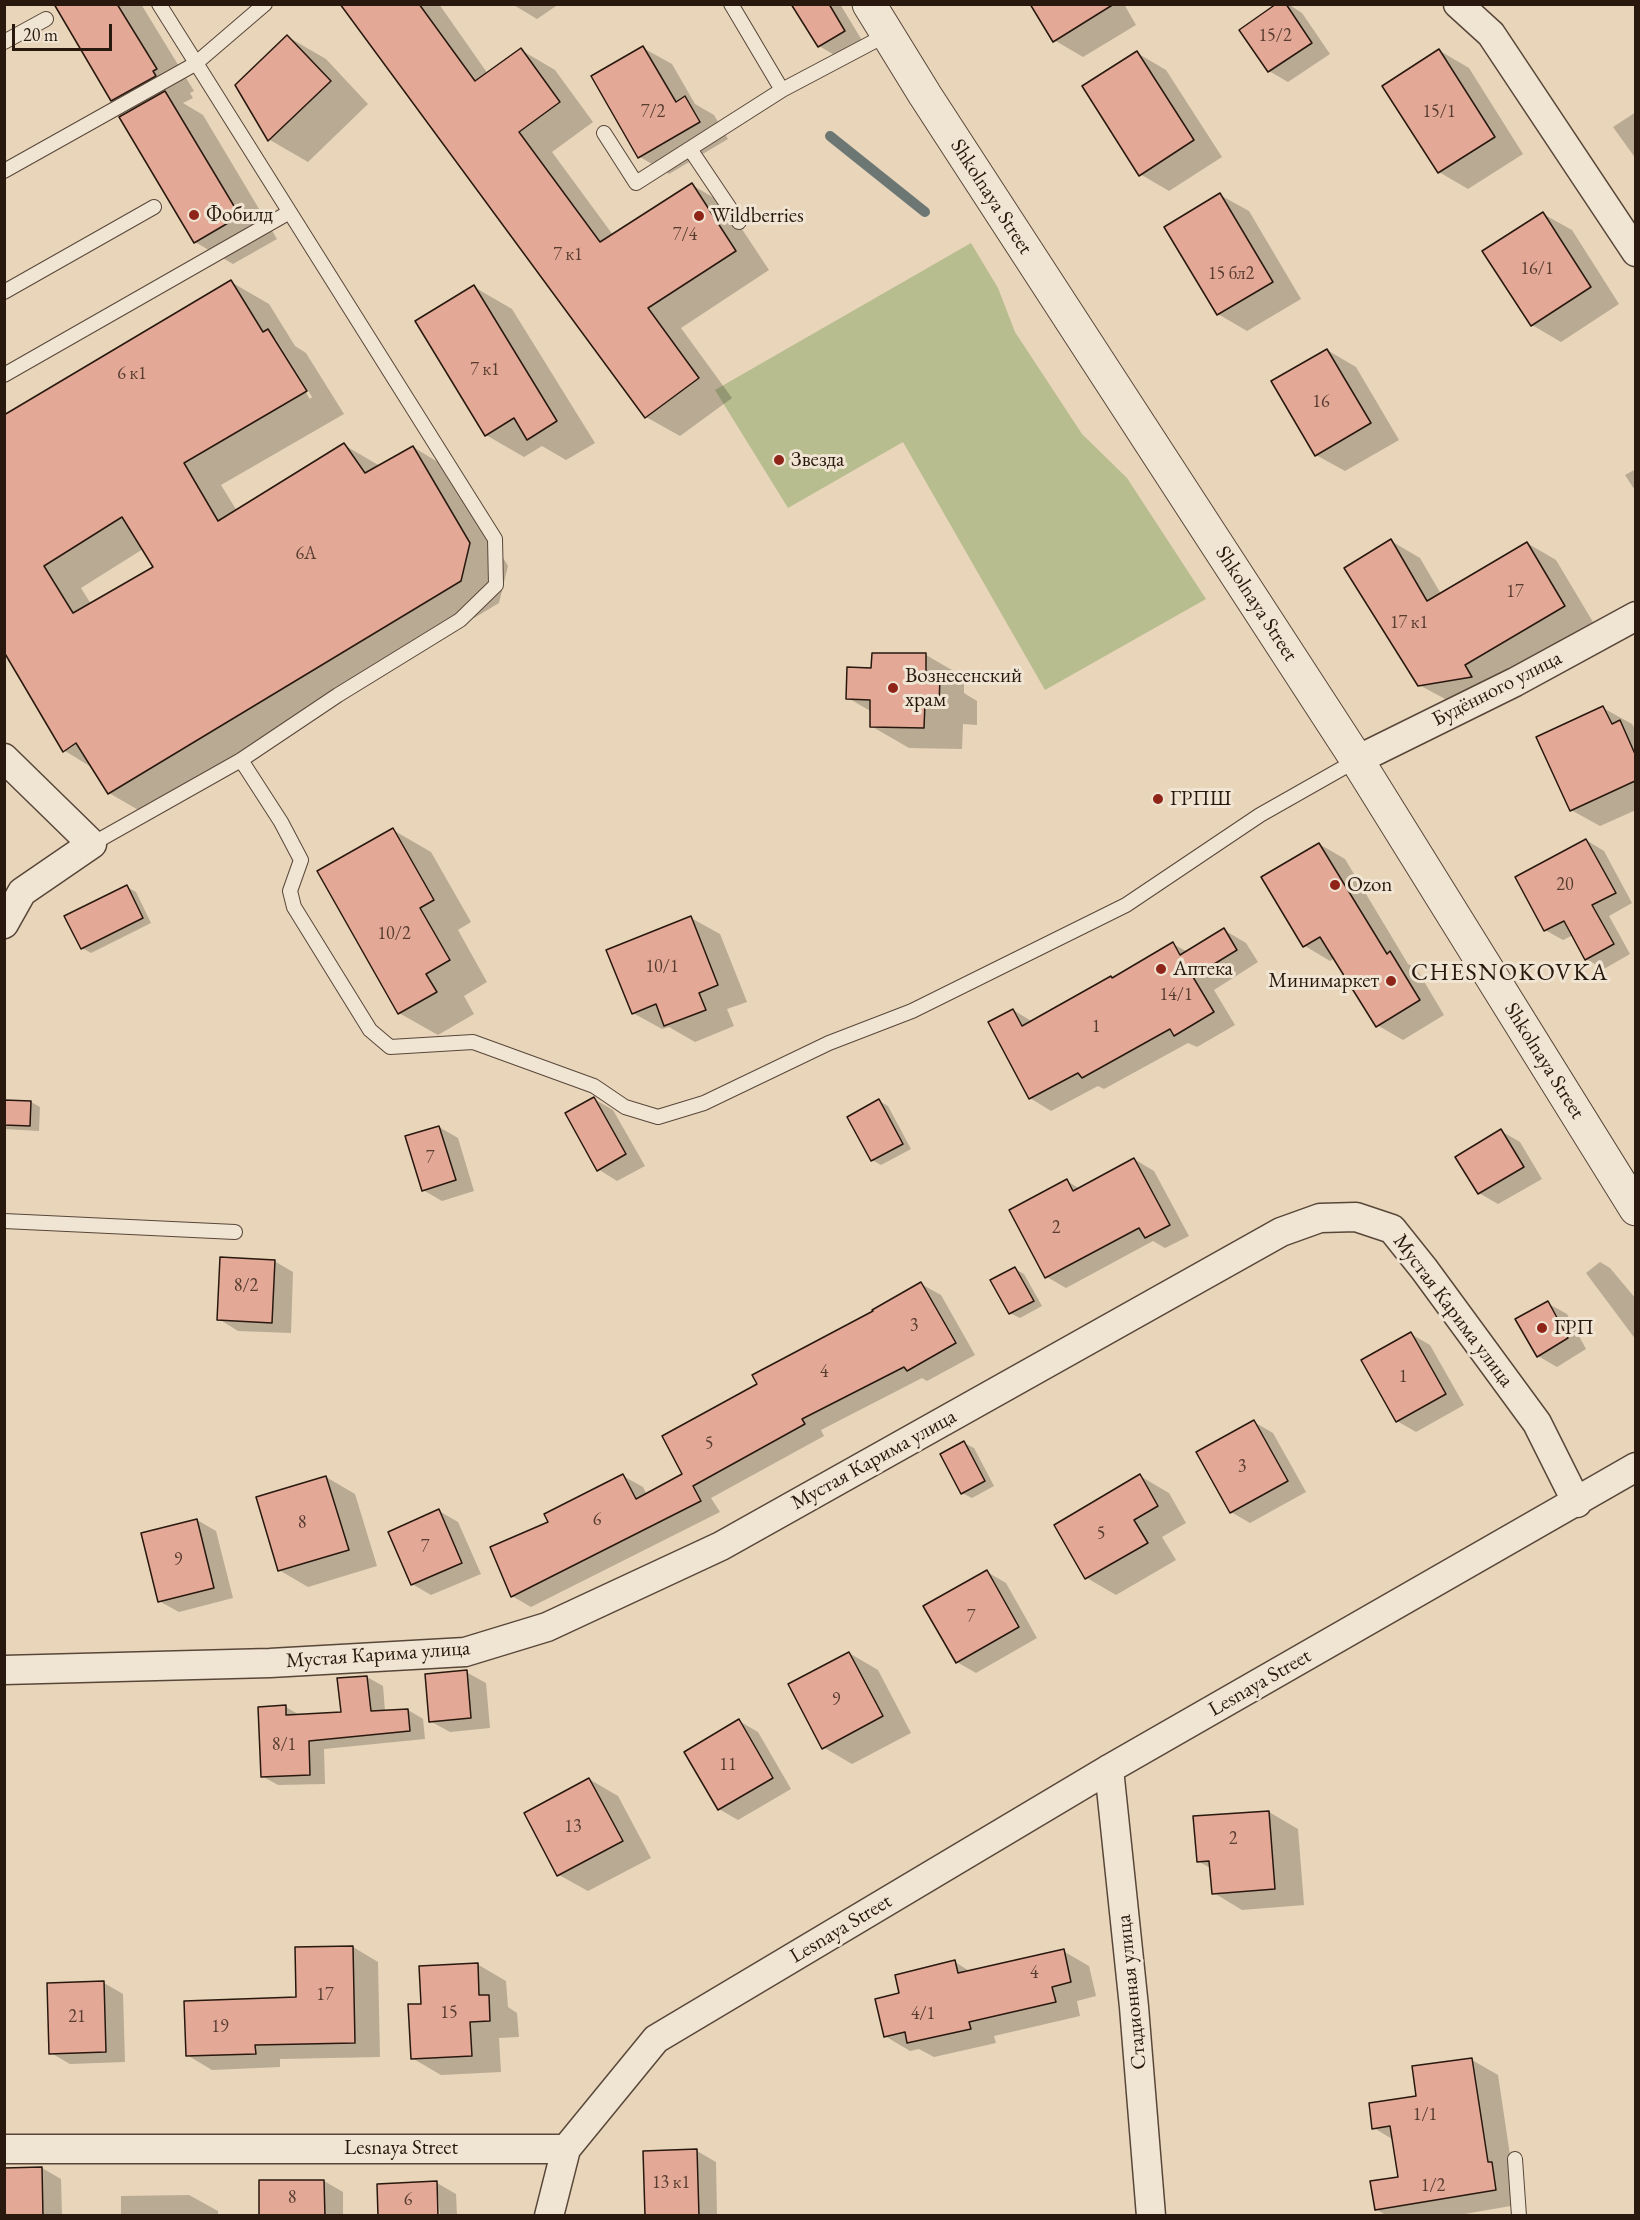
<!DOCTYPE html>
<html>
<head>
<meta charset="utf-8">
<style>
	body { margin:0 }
	#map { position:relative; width:1640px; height:2220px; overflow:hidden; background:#e8d5ba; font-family:"EB Garamond",serif }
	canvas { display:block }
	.frame { position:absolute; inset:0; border:6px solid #28180e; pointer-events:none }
	.scale { position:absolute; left:12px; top:24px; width:100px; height:27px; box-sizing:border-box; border:3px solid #28180e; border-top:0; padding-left:8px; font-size:18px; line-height:21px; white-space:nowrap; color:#28180e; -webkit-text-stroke:4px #f0e4d2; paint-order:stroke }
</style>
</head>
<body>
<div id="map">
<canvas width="1640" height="2220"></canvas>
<div class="frame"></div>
<div class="scale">20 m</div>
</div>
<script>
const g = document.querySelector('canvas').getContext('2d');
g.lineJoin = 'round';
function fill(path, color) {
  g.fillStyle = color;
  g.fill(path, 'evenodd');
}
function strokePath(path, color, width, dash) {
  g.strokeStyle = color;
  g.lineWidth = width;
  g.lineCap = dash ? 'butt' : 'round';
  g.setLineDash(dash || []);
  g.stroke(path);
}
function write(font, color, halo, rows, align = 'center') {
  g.font = font + ' "EB Garamond",serif';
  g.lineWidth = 6;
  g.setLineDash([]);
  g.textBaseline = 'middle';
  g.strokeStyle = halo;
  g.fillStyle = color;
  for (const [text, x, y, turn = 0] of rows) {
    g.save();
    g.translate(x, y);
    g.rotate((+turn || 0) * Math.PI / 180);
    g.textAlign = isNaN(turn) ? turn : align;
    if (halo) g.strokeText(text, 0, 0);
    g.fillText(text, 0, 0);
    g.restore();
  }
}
const green = new Path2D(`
	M 971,243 L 998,288 L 1015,332 L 1082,434 L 1127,478 L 1206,599 L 1045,690 L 903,442 L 788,508 L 715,390 Z`);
const shadow = new Path2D(`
	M 56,4 L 141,4 L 194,91 L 190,93 L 193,98 L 183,103 L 203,115 L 277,239 L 233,264 L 195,242 L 132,111 L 112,100 Z
	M 342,4 L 439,4 L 488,74 L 521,50 L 555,70 L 593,122 L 552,152 L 613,235 L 692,185 L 726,205 L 769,270 L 681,328 L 732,398 L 680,436 L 646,417 Z
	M 512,4 L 559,4 L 537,19 Z
	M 793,4 L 840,4 L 863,42 L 838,57 L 819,46 Z
	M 1032,4 L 1124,4 L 1136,25 L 1083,57 L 1054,40 Z
	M 1279,4 L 1288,4 L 1302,13 L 1330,54 L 1288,82 L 1269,71 Z
	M 288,37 L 326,59 L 368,104 L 308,162 L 270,140 L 237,86 Z
	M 643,48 L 672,64 L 695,104 L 714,115 L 728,139 L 669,174 L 640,157 Z
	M 1440,51 L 1469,68 L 1523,154 L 1468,189 L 1439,172 Z
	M 1137,53 L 1166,70 L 1222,157 L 1169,191 L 1140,174 Z
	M 1636,112 L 1636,159 L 1613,127 Z
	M 1220,195 L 1249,211 L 1301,299 L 1247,331 L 1218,314 Z
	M 1543,214 L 1572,230 L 1619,304 L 1561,342 L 1532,325 Z
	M 231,282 L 269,304 L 295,346 L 306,353 L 344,414 L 221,485 L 237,511 L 344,445 L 380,466 L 413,447 L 451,470 L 508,566 L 499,603 L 147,815 L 109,793 L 93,768 L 65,751 L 8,656 L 4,658 L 4,417 ZM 272,338 L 275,338 L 312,397 L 310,399 ZM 143,549 L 155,568 L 91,604 L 81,588 Z
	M 474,287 L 512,309 L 595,443 L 566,460 L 542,446 L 524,457 L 486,435 Z
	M 1327,350 L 1356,367 L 1399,440 L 1345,471 L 1316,455 Z
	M 1636,469 L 1636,492 L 1625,475 Z
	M 1391,541 L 1420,558 L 1441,594 L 1527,543 L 1556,560 L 1593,622 L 1493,682 L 1449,701 L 1419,685 Z
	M 926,655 L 964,677 L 964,693 L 977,701 L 977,725 L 963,724 L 962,749 L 909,748 L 871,726 L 872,712 L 848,698 L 873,669 Z
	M 1603,708 L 1632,724 L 1636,731 L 1636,810 L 1600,826 L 1571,810 Z
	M 393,830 L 431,852 L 471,922 L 458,930 L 487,982 L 464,996 L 474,1014 L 438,1035 L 399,1013 Z
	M 1586,840 L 1604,851 L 1632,903 L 1609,916 L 1630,954 L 1604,969 L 1586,959 L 1573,935 L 1563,940 L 1545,930 Z
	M 1319,844 L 1345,859 L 1408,964 L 1416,968 L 1444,1015 L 1403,1040 L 1377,1025 L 1335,958 L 1330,961 L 1305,946 L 1263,878 Z
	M 127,887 L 136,892 L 151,923 L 91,953 L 82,948 Z
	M 691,918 L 720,934 L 747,1002 L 727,1009 L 734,1026 L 695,1042 L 669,1027 L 662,1029 L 633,1013 Z
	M 1224,930 L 1246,943 L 1258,962 L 1214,990 L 1235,1025 L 1197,1047 L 1188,1043 L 1104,1089 L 1098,1086 L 1051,1111 L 1030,1098 L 1013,1010 L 1033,1022 L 1114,979 L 1173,944 L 1188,952 Z
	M 594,1099 L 613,1110 L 645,1166 L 617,1181 L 598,1169 Z
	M 4,1101 L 31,1102 L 40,1107 L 39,1131 L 4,1129 Z
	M 879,1101 L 888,1106 L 911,1149 L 881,1165 L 872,1160 Z
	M 439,1127 L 458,1138 L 474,1191 L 442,1201 L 423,1190 Z
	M 1501,1131 L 1520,1142 L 1542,1179 L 1498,1204 L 1479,1193 Z
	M 1134,1159 L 1154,1171 L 1189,1236 L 1165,1248 L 1153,1241 L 1066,1288 L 1047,1277 L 1067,1181 L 1080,1189 Z
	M 274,1261 L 293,1272 L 291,1333 L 238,1331 L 219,1319 Z
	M 1600,1262 L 1610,1268 L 1636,1299 L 1636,1340 L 1586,1273 Z
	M 1015,1269 L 1024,1274 L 1042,1306 L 1020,1318 L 1010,1313 Z
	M 921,1284 L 941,1295 L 975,1355 L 927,1381 L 922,1378 L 821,1430 L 824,1436 L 711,1498 L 720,1512 L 531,1607 L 512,1596 L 551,1522 L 623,1476 L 643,1487 L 647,1495 L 684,1474 L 759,1385 Z
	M 1547,1303 L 1567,1314 L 1586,1349 L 1557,1367 L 1538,1356 Z
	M 1411,1334 L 1430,1345 L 1464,1405 L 1416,1432 L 1397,1421 Z
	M 1254,1422 L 1273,1433 L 1306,1492 L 1250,1523 L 1231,1512 Z
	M 964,1443 L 974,1448 L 994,1486 L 972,1498 L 962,1493 Z
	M 1140,1476 L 1169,1493 L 1186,1523 L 1162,1537 L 1176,1560 L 1116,1595 L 1087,1578 L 1056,1526 Z
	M 326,1477 L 355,1494 L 377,1566 L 308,1587 L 279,1570 Z
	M 439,1511 L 458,1522 L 481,1574 L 431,1595 L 412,1584 Z
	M 197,1520 L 216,1531 L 233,1598 L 179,1612 L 159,1601 Z
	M 987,1572 L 1006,1583 L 1037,1638 L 976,1673 L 957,1662 Z
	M 849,1653 L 878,1670 L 911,1733 L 852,1764 L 823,1747 Z
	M 466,1672 L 486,1683 L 490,1728 L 450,1732 L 430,1721 Z
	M 367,1677 L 383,1686 L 385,1711 L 408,1710 L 423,1719 L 425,1739 L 324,1749 L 325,1784 L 278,1785 L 262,1776 L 286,1707 L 301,1716 L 342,1713 Z
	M 739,1721 L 758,1732 L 791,1789 L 738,1820 L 719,1809 Z
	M 589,1779 L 618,1796 L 651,1858 L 588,1891 L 559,1875 Z
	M 1269,1812 L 1298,1829 L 1304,1905 L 1242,1910 L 1214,1893 L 1212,1869 L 1198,1861 Z
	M 353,1947 L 378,1962 L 380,2057 L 280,2059 L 280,2067 L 212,2070 L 187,2055 L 297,1998 Z
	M 1063,1951 L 1089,1966 L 1096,1996 L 1077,2001 L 1080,2016 L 994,2036 L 996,2043 L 934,2057 L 919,2049 L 910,2051 L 885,2036 L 901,1994 L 955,1962 L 971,1972 Z
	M 477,1964 L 506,1981 L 508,2007 L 517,2013 L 519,2037 L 499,2038 L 501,2072 L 441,2075 L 412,2058 L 423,2005 Z
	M 104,1983 L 123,1994 L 125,2062 L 70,2064 L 51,2053 Z
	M 1472,2060 L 1498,2075 L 1513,2175 L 1522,2204 L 1453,2216 L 1387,2216 L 1376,2209 L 1399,2178 L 1392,2139 L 1374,2128 Z
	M 697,2151 L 716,2162 L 717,2216 L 647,2216 Z
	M 42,2168 L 61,2179 L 62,2216 L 4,2216 Z
	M 324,2181 L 343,2192 L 343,2216 L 261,2216 Z
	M 437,2183 L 456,2194 L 457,2216 L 440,2216 Z
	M 189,2195 L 218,2211 L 218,2216 L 121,2216 L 121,2196 Z`);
const stream = new Path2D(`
	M 830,136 L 925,212`);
const building = new Path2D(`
	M 54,4 L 117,4 L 157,69 L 153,71 L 156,76 L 111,101 Z
	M 340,4 L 419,4 L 475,81 L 521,48 L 560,102 L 519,132 L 600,242 L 692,183 L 736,251 L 648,308 L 699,378 L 645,418 Z
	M 791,4 L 829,4 L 845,31 L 818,47 Z
	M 1030,4 L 1114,4 L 1053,42 Z
	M 1276,4 L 1286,4 L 1312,43 L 1268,72 L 1239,30 Z
	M 287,35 L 331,81 L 268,141 L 235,85 Z
	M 643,46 L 676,102 L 685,96 L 700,122 L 638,158 L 591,76 Z
	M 1439,49 L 1495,137 L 1438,173 L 1382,86 Z
	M 1137,51 L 1194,140 L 1139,176 L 1082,86 Z
	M 165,91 L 240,216 L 194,243 L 119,117 Z
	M 1220,193 L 1273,282 L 1217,315 L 1164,227 Z
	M 1543,212 L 1591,287 L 1531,326 L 1482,251 Z
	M 231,280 L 263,332 L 268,329 L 307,391 L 184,463 L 218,521 L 344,443 L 365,473 L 413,446 L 470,543 L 461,581 L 108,794 L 76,743 L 63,752 L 4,652 L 4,415 ZM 122,517 L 153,567 L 73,613 L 44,566 Z
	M 474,285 L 557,421 L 527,440 L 514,418 L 485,436 L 415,321 Z
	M 1327,349 L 1371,423 L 1315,456 L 1271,381 Z
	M 1391,539 L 1427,601 L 1527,542 L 1565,606 L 1465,665 L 1472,677 L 1418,686 L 1344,568 Z
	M 872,653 L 926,653 L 926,677 L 940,678 L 939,704 L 925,703 L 924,728 L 870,727 L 870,700 L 846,699 L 847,667 L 871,668 Z
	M 1603,706 L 1612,724 L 1620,720 L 1635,754 L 1635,781 L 1570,811 L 1536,737 Z
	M 393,828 L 434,900 L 420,908 L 450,960 L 426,974 L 437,992 L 398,1014 L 317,871 Z
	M 1586,839 L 1616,893 L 1592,905 L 1614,944 L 1585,960 L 1564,921 L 1544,931 L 1515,877 Z
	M 1319,843 L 1387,954 L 1390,951 L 1420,1000 L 1376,1027 L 1320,937 L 1303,947 L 1261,877 Z
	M 127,885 L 143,918 L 81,949 L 64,916 Z
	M 691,916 L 718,985 L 699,993 L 706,1010 L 664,1026 L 656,1004 L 632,1014 L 606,950 Z
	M 1224,928 L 1237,950 L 1193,977 L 1214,1012 L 1174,1036 L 1170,1029 L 1082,1078 L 1078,1073 L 1029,1099 L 988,1022 L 1013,1009 L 1022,1026 L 1111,976 L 1112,978 L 1173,942 L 1180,955 Z
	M 594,1097 L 626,1154 L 597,1171 L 565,1113 Z
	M 879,1099 L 903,1144 L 871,1161 L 847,1117 Z
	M 4,1100 L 31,1101 L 30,1126 L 4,1125 Z
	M 439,1126 L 456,1180 L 422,1191 L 405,1136 Z
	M 1501,1129 L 1524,1167 L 1478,1194 L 1455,1157 Z
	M 1134,1158 L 1170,1225 L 1145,1238 L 1139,1228 L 1045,1278 L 1009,1210 L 1067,1179 L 1073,1191 Z
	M 220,1257 L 275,1260 L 272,1323 L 217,1320 Z
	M 1015,1267 L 1034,1301 L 1009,1314 L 990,1280 Z
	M 921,1282 L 956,1343 L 907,1371 L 904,1367 L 802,1419 L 805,1424 L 693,1486 L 701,1501 L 511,1597 L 490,1547 L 548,1522 L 544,1514 L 623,1474 L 636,1499 L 682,1474 L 662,1436 L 757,1384 L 752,1375 L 873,1311 L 872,1310 Z
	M 1548,1301 L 1568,1338 L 1537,1357 L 1515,1319 Z
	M 1411,1332 L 1446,1394 L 1396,1422 L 1361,1360 Z
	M 1254,1420 L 1288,1481 L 1230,1513 L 1196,1452 Z
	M 964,1441 L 985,1481 L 961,1494 L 940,1454 Z
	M 1140,1474 L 1158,1506 L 1134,1520 L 1148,1543 L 1085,1579 L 1054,1525 Z
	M 326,1476 L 349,1550 L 278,1571 L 256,1497 Z
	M 439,1509 L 462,1563 L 411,1585 L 388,1532 Z
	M 197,1519 L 214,1588 L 158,1602 L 141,1533 Z
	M 987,1570 L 1019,1627 L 956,1663 L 923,1606 Z
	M 849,1652 L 883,1716 L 822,1749 L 788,1684 Z
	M 467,1670 L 471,1718 L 429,1722 L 425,1674 Z
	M 367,1676 L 371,1711 L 408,1709 L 410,1731 L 309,1741 L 310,1775 L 261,1777 L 258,1707 L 286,1705 L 286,1715 L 341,1712 L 337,1678 Z
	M 739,1719 L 773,1778 L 718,1810 L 684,1752 Z
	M 589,1778 L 623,1841 L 557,1876 L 524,1813 Z
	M 1269,1811 L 1275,1889 L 1212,1894 L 1209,1861 L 1197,1862 L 1193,1816 Z
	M 353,1946 L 355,2043 L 255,2045 L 256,2054 L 186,2056 L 184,2001 L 296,1997 L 295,1947 Z
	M 1064,1949 L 1071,1982 L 1052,1987 L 1056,2002 L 969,2022 L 971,2029 L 907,2043 L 905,2032 L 884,2037 L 875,1999 L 899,1993 L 895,1975 L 955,1960 L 958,1973 Z
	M 478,1963 L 479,1995 L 489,1995 L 490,2021 L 470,2022 L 472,2056 L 411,2059 L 408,2004 L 421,2004 L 419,1966 Z
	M 104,1981 L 106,2052 L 49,2054 L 47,1983 Z
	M 1472,2058 L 1488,2162 L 1492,2162 L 1496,2190 L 1375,2210 L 1370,2181 L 1398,2177 L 1390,2126 L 1372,2129 L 1369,2103 L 1416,2096 L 1412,2066 Z
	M 697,2149 L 699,2216 L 645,2216 L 643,2151 Z
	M 42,2167 L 43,2216 L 4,2216 L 4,2168 Z
	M 259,2180 L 324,2180 L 325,2216 L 259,2216 Z
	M 437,2181 L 438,2216 L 378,2216 L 377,2184 Z`);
const service = new Path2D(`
	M 731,4 L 782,90 L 888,34
	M 4,42 L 46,19
	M 604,133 L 636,183 L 782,90
	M 690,149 L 739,222
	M 4,171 L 195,64 L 265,4
	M 4,292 L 154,207
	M 4,375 L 288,213
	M 241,760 L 281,822 L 301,860 L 290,891 L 294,907 L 370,1030 L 390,1047 L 473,1042 L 594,1086 L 625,1107 L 658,1117 L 704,1103 L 829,1043 L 912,1011 L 1126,905 L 1260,815 L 1357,760
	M 92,844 L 241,760 L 338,695 L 460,620 L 496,585 L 495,539 L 159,4
	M 4,1221 L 235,1232
	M 1515,2159 L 1519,2216`);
const minor = new Path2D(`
	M 1458,4 L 1491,34 L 1636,252
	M 4,758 L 92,844 L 22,892 L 4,924
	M 1357,760 L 1515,682 L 1636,616
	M 4,1670 L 270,1663 L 465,1652 L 547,1627 L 721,1546 L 1281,1232 L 1320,1218 L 1356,1217 L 1392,1229 L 1424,1269 L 1537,1423 L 1577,1503
	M 1109,1769 L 1134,2007 L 1151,2216
	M 4,2149 L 566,2149 L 656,2039 L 1109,1769 L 1636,1467
	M 549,2216 L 566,2149`);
const tertiary = new Path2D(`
	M 869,4 L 925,95 L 1357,760 L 1636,1209`);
const markers = [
	[194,215,6,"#8f2418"],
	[699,216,6,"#8f2418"],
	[779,460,6,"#8f2418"],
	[893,688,6,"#8f2418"],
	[1158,799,6,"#8f2418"],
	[1335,885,6,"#8f2418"],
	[1161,969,6,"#8f2418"],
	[1391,981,6,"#8f2418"],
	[1542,1328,6,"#8f2418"]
];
const numberNames = [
	["15/2",1275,36],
	["7/2",653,112],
	["15/1",1439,112],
	["7/4",685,235],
	["7 к1",568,255],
	["16/1",1537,269],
	["15 бл2",1231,274],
	["7 к1",485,370],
	["6 к1",132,374],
	["16",1321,402],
	["6А",306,554],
	["17",1515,592],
	["17 к1",1409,623],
	["20",1565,885],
	["10/2",394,934],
	["10/1",662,967],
	["14/1",1176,995],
	["1",1096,1027],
	["7",430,1158],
	["2",1056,1228],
	["8/2",246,1286],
	["3",914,1326],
	["4",824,1372],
	["1",1403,1377],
	["5",709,1444],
	["3",1242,1467],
	["6",597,1520],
	["8",302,1523],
	["5",1101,1534],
	["7",425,1547],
	["9",178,1560],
	["7",971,1617],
	["9",836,1700],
	["8/1",284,1745],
	["11",728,1765],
	["13",573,1827],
	["2",1233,1839],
	["4",1034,1973],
	["17",325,1995],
	["15",449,2013],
	["4/1",923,2014],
	["21",77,2017],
	["19",220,2027],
	["1/1",1425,2115],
	["13 к1",671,2183],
	["1/2",1433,2186],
	["8",292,2198],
	["6",408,2200]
];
const streetNames = [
	["Shkolnaya Street",991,197,57],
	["Shkolnaya Street",1256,604,57],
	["Будённого улица",1497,689,-27],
	["Shkolnaya Street",1544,1061,58],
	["Мустая Карима улица",1453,1311,53],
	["Мустая Карима улица",874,1460,-29],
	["Мустая Карима улица",378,1655,-4],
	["Lesnaya Street",1260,1683,-30],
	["Lesnaya Street",841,1929,-31],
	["Стадионная улица",1132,1992,-96],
	["Lesnaya Street",401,2148]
];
const poiNames = [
	["Фобилд",206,215],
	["Wildberries",711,216],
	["Звезда",791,460],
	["Вознесенский",905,676],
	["храм",905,700],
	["ГРПШ",1170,799],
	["Ozon",1347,885],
	["Аптека",1173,969],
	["Минимаркет",1379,981,"right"],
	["ГРП",1554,1328]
];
const quarterNames = [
	["CHESNOKOVKA",1510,973]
];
fill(green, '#b8bd8f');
fill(shadow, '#0003');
strokePath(stream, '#6c7774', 10);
fill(building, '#e3a896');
strokePath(building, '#28180e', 1.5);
strokePath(service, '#584739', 16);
strokePath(minor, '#584739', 31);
strokePath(tertiary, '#584739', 35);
strokePath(service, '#f0e4d2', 14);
strokePath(minor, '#f0e4d2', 28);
strokePath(tertiary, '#f0e4d2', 33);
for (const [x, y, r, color] of markers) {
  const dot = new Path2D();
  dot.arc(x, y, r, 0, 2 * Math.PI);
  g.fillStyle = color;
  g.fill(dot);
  strokePath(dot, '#f0e4d2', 2);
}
write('18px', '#573c30', null, numberNames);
write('21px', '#28180e', '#f0e4d2', streetNames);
write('21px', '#28180e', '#f0e4d2', poiNames, 'left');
g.letterSpacing = '1.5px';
write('24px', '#28180e', '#f0e4d2', quarterNames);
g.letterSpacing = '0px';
</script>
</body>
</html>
